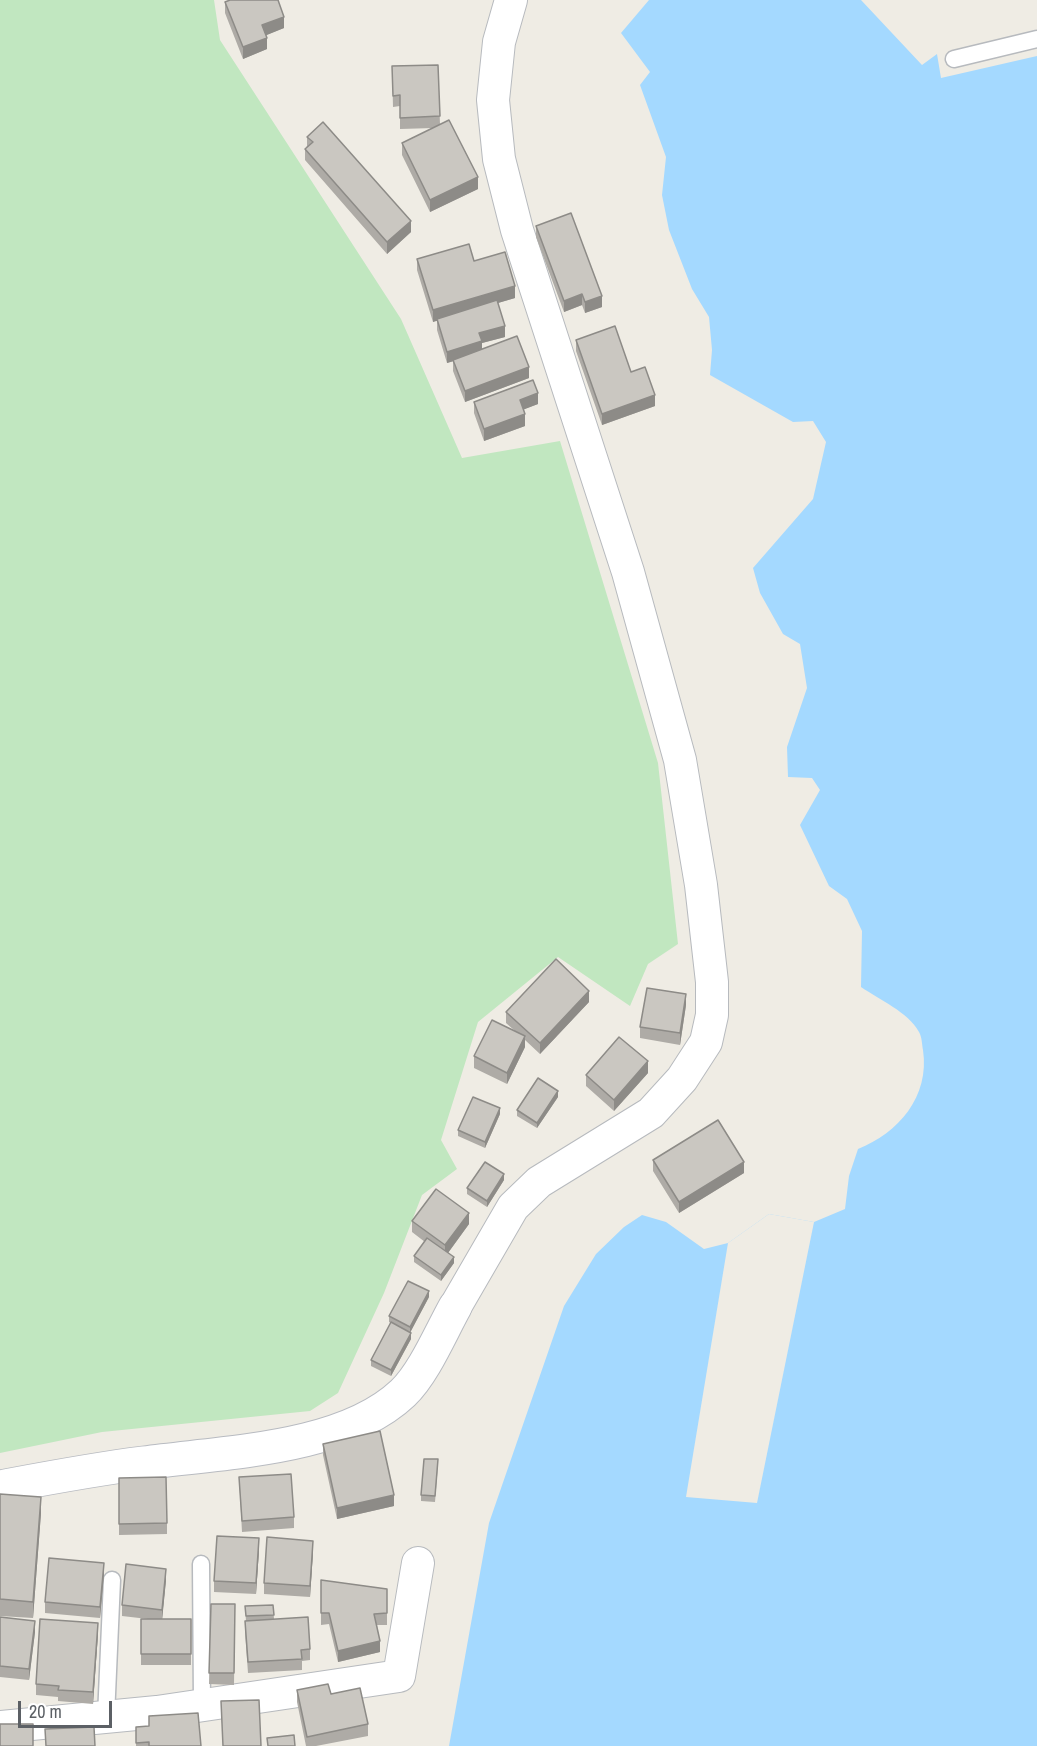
<!DOCTYPE html>
<html>
<head>
<meta charset="utf-8">
<style>
	body { margin:0 }
	#map { position:relative; width:1037px; height:1746px; overflow:hidden; background:#efece4; font-family:"Archivo Narrow",sans-serif }
	canvas { display:block }
	.scale { position:absolute; left:18px; top:1701px; width:94px; height:27px; box-sizing:border-box; border:3px solid #5c6065; border-top:0; padding-left:8px; font-size:18px; line-height:21px; white-space:nowrap; color:#5c6065; -webkit-text-stroke:4px #fff; paint-order:stroke }
</style>
</head>
<body>
<div id="map">
<canvas width="1037" height="1746"></canvas>
<div class="scale">20 m</div>
</div>
<script>
const g = document.querySelector('canvas').getContext('2d');
g.lineJoin = 'round';
function fill(path, color) {
  g.fillStyle = color;
  g.fill(path, 'evenodd');
}
function strokePath(path, color, width, dash) {
  g.strokeStyle = color;
  g.lineWidth = width;
  g.lineCap = dash ? 'butt' : 'round';
  g.setLineDash(dash || []);
  g.stroke(path);
}
const green = new Path2D(`
	M 0,0 L 214,0 L 220,40 L 401,319 L 462,458 L 560,441 L 658,763 L 678,944 L 648,964 L 630,1006 L 558,957 L 478,1022 L 441,1140 L 457,1169 L 422,1195 L 384,1293 L 338,1393 L 310,1411 L 102,1432 L 0,1453 Z`);
const water = new Path2D(`
	M 649,0 L 861,0 L 922,65 L 937,54 L 941,78 L 1037,56 L 1037,1746 L 449,1746 L 489,1523 L 564,1306 L 596,1254 L 624,1227 L 642,1215 L 666,1222 L 704,1249 L 728,1243 L 769,1214 L 814,1222 L 845,1209 L 849,1176 L 858,1149 C 898,1133 930,1097 923,1050 C 922,1045 922,1037 919,1032 C 908,1012 880,1000 861,987 L 862,931 L 847,899 L 829,886 L 800,825 L 820,790 L 812,778 L 788,777 L 787,747 L 807,688 L 800,644 L 783,634 L 760,593 L 753,568 L 813,499 L 826,442 L 813,421 L 793,422 L 710,375 L 712,350 L 709,317 L 692,289 L 669,230 L 662,195 L 666,157 L 640,85 L 650,72 L 621,33 Z`);
const pier = new Path2D(`
	M 769,1214 L 814,1222 L 757,1503 L 686,1497 L 728,1243 Z`);
const lane = new Path2D(`
	M 954,59 L 1037,39
	M 201,1564 L 202,1705
	M 106,1717 L 112,1580`);
const street = new Path2D(`
	M 455,1307 L 513,1207 L 539,1182 L 651,1113 L 682,1079 L 706,1042 L 712,1015 L 712,982 L 701,885 L 680,760 L 628,572 L 517,230 L 499,159 L 493,100 L 499,42 L 511,0
	M 0,1727 L 157,1712 L 399,1676 L 418,1563`);
const secondary = new Path2D(`
	M 0,1487 C 48,1478 95,1469 144,1463 C 223,1452 343,1450 403,1393 C 424,1373 441,1332 455,1307`);
const wall = new Path2D(`
	M 225,2 L 284,28 L 266,35 L 267,49 L 243,59 L 225,13 Z
	M 438,65 L 440,125 L 478,189 L 430,212 L 402,155 L 402,143 L 434,128 L 400,129 L 400,106 L 393,107 L 392,66 Z
	M 307,137 L 411,232 L 387,254 L 305,160 L 305,149 L 307,146 Z
	M 536,226 L 602,307 L 585,313 L 582,305 L 564,312 L 536,237 Z
	M 417,259 L 474,261 L 515,298 L 498,303 L 505,337 L 482,343 L 482,349 L 529,378 L 465,402 L 453,371 L 453,361 L 447,363 L 437,330 L 437,320 L 433,322 L 417,270 Z
	M 576,340 L 631,372 L 655,406 L 602,425 L 576,351 Z
	M 474,402 L 538,404 L 524,409 L 525,426 L 484,441 L 474,413 Z
	M 589,1002 L 540,1054 L 525,1040 L 525,1047 L 507,1084 L 474,1068 L 474,1056 L 515,1031 L 506,1023 L 506,1012 Z
	M 686,1005 L 680,1045 L 640,1038 L 640,1027 Z
	M 648,1073 L 614,1111 L 586,1086 L 586,1075 Z
	M 558,1097 L 537,1128 L 517,1116 L 517,1110 Z
	M 500,1114 L 485,1148 L 458,1136 L 458,1130 Z
	M 653,1160 L 744,1173 L 679,1213 L 653,1171 Z
	M 504,1180 L 487,1207 L 467,1194 L 467,1188 Z
	M 412,1221 L 469,1224 L 448,1253 L 454,1263 L 441,1281 L 414,1262 L 414,1256 L 425,1242 L 412,1232 Z
	M 429,1297 L 410,1332 L 411,1339 L 391,1376 L 371,1366 L 371,1360 L 391,1323 L 389,1322 L 389,1316 Z
	M 323,1444 L 394,1506 L 337,1519 L 323,1455 Z
	M 438,1465 L 435,1502 L 421,1501 L 421,1495 Z
	M 239,1477 L 294,1517 L 294,1528 L 242,1532 Z
	M 119,1478 L 167,1523 L 167,1534 L 119,1535 Z
	M 0,1494 L 41,1513 L 33,1618 L 0,1616 Z
	M 259,1550 L 256,1594 L 214,1592 L 214,1581 Z
	M 313,1552 L 310,1597 L 264,1594 L 264,1583 Z
	M 104,1574 L 100,1618 L 45,1613 L 45,1602 Z
	M 166,1580 L 162,1619 L 191,1619 L 191,1665 L 141,1665 L 141,1619 L 148,1619 L 122,1616 L 122,1605 Z
	M 321,1580 L 387,1589 L 387,1625 L 377,1625 L 380,1652 L 338,1662 L 329,1624 L 321,1625 Z
	M 211,1604 L 235,1604 L 234,1685 L 209,1684 Z
	M 273,1605 L 274,1619 L 310,1649 L 310,1660 L 302,1661 L 302,1670 L 248,1673 L 245,1632 L 245,1621 L 246,1621 L 245,1606 Z
	M 0,1617 L 35,1632 L 29,1680 L 0,1677 Z
	M 98,1634 L 93,1704 L 58,1701 L 58,1697 L 36,1695 L 36,1684 Z
	M 297,1690 L 331,1694 L 368,1724 L 368,1736 L 316,1746 L 306,1746 L 297,1702 Z
	M 136,1727 L 201,1746 L 136,1746 Z`);
const shadedWall = new Path2D(`
	M 284,17 L 284,28 L 262,37 L 262,25 Z
	M 267,38 L 267,49 L 243,59 L 243,47 Z
	M 478,177 L 478,189 L 430,212 L 430,200 Z
	M 411,221 L 411,232 L 387,254 L 387,242 Z
	M 515,286 L 515,298 L 433,322 L 433,310 Z
	M 582,294 L 582,305 L 564,312 L 564,301 Z
	M 602,296 L 602,307 L 585,313 L 585,302 Z
	M 505,326 L 505,337 L 482,343 L 482,353 L 447,363 L 447,352 L 479,333 Z
	M 529,367 L 529,378 L 465,402 L 465,391 Z
	M 538,393 L 538,404 L 520,411 L 520,400 Z
	M 655,395 L 655,406 L 602,425 L 602,414 Z
	M 525,414 L 525,426 L 484,441 L 484,429 Z
	M 589,991 L 589,1002 L 540,1054 L 540,1043 Z
	M 686,994 L 686,1005 L 680,1045 L 680,1033 Z
	M 525,1036 L 525,1047 L 507,1084 L 507,1073 Z
	M 648,1061 L 648,1073 L 614,1111 L 614,1100 Z
	M 558,1091 L 558,1097 L 537,1128 L 537,1123 Z
	M 500,1108 L 500,1114 L 485,1148 L 485,1142 Z
	M 744,1162 L 744,1173 L 679,1213 L 679,1202 Z
	M 504,1174 L 504,1180 L 487,1207 L 487,1201 Z
	M 469,1213 L 469,1224 L 445,1257 L 445,1245 Z
	M 454,1257 L 454,1263 L 441,1281 L 441,1275 Z
	M 429,1291 L 429,1297 L 410,1333 L 410,1327 Z
	M 411,1333 L 411,1339 L 391,1376 L 391,1370 Z
	M 394,1495 L 394,1506 L 337,1519 L 337,1508 Z
	M 41,1497 L 41,1513 L 33,1618 L 33,1602 Z
	M 259,1538 L 259,1550 L 256,1594 L 256,1583 Z
	M 313,1541 L 313,1552 L 310,1597 L 310,1586 Z
	M 104,1563 L 104,1574 L 100,1618 L 100,1607 Z
	M 166,1569 L 166,1580 L 162,1621 L 162,1610 Z
	M 35,1621 L 35,1632 L 29,1680 L 29,1669 Z
	M 98,1623 L 98,1634 L 93,1704 L 93,1692 Z
	M 380,1641 L 380,1652 L 338,1662 L 338,1651 Z`);
const building = new Path2D(`
	M 230,0 L 278,0 L 284,17 L 262,25 L 267,38 L 243,47 L 225,2 Z
	M 438,65 L 440,116 L 400,118 L 400,95 L 393,96 L 392,66 Z
	M 449,120 L 478,177 L 430,200 L 402,143 Z
	M 323,122 L 411,221 L 387,242 L 305,149 L 313,142 L 307,137 Z
	M 571,213 L 602,296 L 585,302 L 582,294 L 564,301 L 536,226 Z
	M 469,244 L 474,261 L 505,252 L 515,286 L 433,310 L 417,259 Z
	M 497,300 L 505,326 L 479,333 L 482,341 L 447,352 L 437,319 Z
	M 615,326 L 631,372 L 645,367 L 655,395 L 602,414 L 576,340 Z
	M 517,336 L 529,367 L 465,391 L 453,360 Z
	M 533,380 L 538,393 L 520,400 L 525,414 L 484,429 L 474,402 Z
	M 556,959 L 589,991 L 540,1043 L 506,1012 Z
	M 647,988 L 686,994 L 680,1033 L 640,1027 Z
	M 492,1020 L 525,1036 L 507,1073 L 474,1056 Z
	M 619,1037 L 648,1061 L 614,1100 L 586,1075 Z
	M 538,1078 L 558,1091 L 537,1123 L 517,1110 Z
	M 473,1097 L 500,1108 L 485,1142 L 458,1130 Z
	M 718,1120 L 744,1162 L 679,1202 L 653,1160 Z
	M 485,1162 L 504,1174 L 487,1201 L 467,1188 Z
	M 436,1189 L 469,1213 L 445,1245 L 412,1221 Z
	M 427,1238 L 454,1257 L 441,1275 L 414,1256 Z
	M 408,1281 L 429,1291 L 410,1327 L 389,1316 Z
	M 391,1322 L 411,1333 L 391,1370 L 371,1360 Z
	M 380,1431 L 394,1495 L 337,1508 L 323,1444 Z
	M 424,1459 L 438,1459 L 435,1496 L 421,1495 Z
	M 291,1474 L 294,1517 L 242,1521 L 239,1477 Z
	M 166,1477 L 167,1523 L 119,1524 L 119,1478 Z
	M 0,1494 L 41,1497 L 33,1602 L 0,1599 Z
	M 217,1536 L 259,1538 L 256,1583 L 214,1581 Z
	M 267,1537 L 313,1541 L 310,1586 L 264,1583 Z
	M 49,1558 L 104,1563 L 100,1607 L 45,1602 Z
	M 126,1564 L 166,1569 L 162,1610 L 122,1605 Z
	M 321,1580 L 387,1589 L 387,1613 L 374,1614 L 380,1641 L 338,1651 L 329,1613 L 321,1613 Z
	M 211,1604 L 235,1604 L 234,1673 L 209,1673 Z
	M 273,1605 L 274,1615 L 246,1616 L 245,1606 Z
	M 0,1617 L 35,1621 L 29,1669 L 0,1666 Z
	M 308,1617 L 310,1649 L 301,1650 L 302,1659 L 248,1662 L 245,1621 Z
	M 40,1619 L 98,1623 L 93,1692 L 58,1690 L 59,1686 L 36,1684 Z
	M 141,1619 L 191,1619 L 191,1654 L 141,1654 Z
	M 328,1684 L 331,1694 L 360,1688 L 368,1724 L 307,1737 L 297,1690 Z
	M 259,1700 L 261,1746 L 223,1746 L 221,1701 Z
	M 198,1713 L 201,1746 L 149,1746 L 149,1742 L 136,1743 L 136,1727 L 149,1726 L 149,1716 Z
	M 0,1724 L 33,1724 L 33,1746 L 0,1746 Z
	M 94,1727 L 95,1746 L 46,1746 L 45,1729 Z
	M 294,1735 L 295,1746 L 268,1746 L 267,1738 Z`);
fill(green, '#c1e7c0');
fill(water, '#a4d9ff');
fill(pier, '#efece4');
strokePath(lane, '#b7babe', 19);
strokePath(street, '#b7babe', 34);
strokePath(secondary, '#b8bbc1', 35);
strokePath(lane, '#fff', 16);
strokePath(street, '#fff', 32);
strokePath(secondary, '#fff', 33);
fill(wall, '#aeaba6');
fill(shadedWall, '#8d8b87');
fill(building, '#cac7c1');
strokePath(building, '#8d8b87', 1.5);
</script>
</body>
</html>
